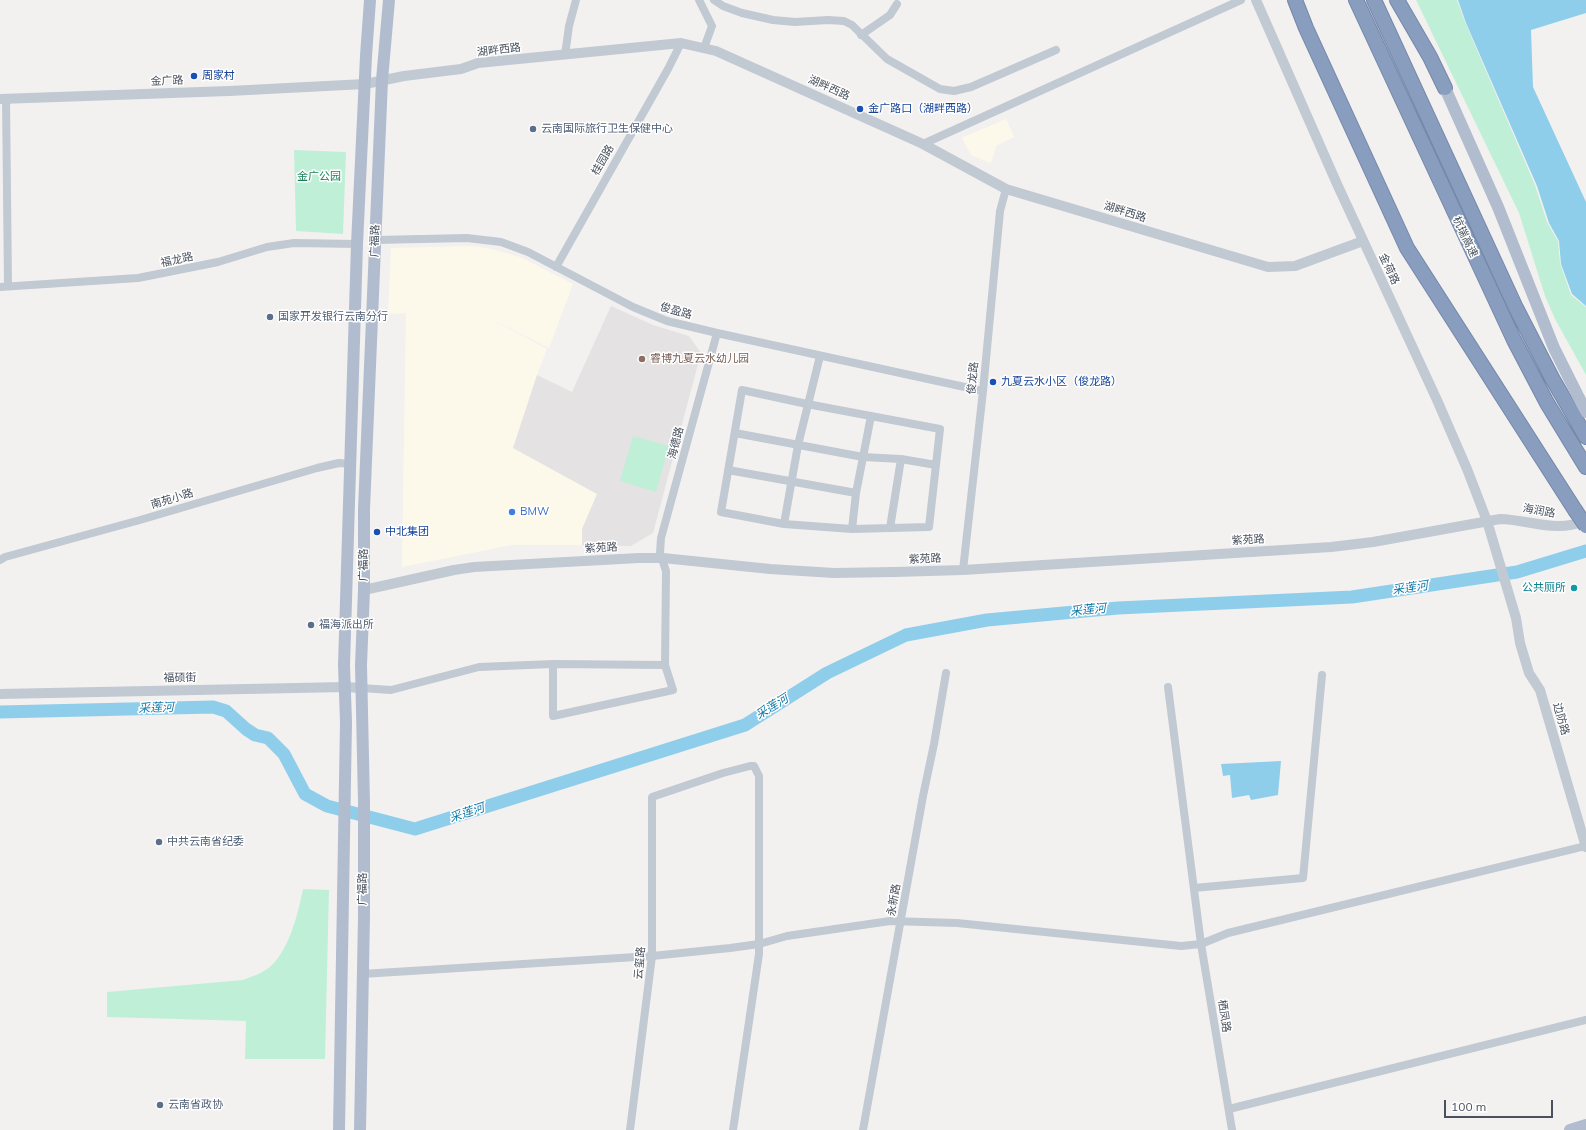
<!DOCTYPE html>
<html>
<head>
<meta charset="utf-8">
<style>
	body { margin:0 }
	#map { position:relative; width:1586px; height:1130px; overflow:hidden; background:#f3f1f0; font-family:Mulish,sans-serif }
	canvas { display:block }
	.scale { position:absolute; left:1444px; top:1100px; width:109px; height:18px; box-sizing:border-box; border:2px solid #48515e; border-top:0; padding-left:5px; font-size:12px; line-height:14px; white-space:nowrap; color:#48515e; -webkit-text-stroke:3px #fff; paint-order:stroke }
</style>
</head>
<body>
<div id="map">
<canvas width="1586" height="1130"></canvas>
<div class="scale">100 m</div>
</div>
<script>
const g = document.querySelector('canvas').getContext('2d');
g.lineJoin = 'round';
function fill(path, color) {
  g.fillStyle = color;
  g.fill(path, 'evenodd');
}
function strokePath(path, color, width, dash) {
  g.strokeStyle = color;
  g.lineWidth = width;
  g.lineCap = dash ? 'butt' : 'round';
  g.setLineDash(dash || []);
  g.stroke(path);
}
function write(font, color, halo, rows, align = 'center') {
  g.font = font + ' Mulish,"Noto Sans SC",sans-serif';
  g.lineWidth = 3;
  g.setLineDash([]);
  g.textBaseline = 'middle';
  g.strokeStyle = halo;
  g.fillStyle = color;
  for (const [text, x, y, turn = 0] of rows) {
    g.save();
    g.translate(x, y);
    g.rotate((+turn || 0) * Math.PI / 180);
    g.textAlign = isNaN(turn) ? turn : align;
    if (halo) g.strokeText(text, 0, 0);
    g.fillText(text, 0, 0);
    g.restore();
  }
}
const commercial = new Path2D(`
	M 1006,119 L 1014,137 L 996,146 L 991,163 L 971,155 L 962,138 Z
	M 473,246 L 492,249 L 520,257 L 573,284 L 549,348 L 482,314 L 547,349 L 537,375 L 513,448 L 597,494 L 583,529 L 582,545 L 511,545 L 402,567 L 406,313 L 388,314 L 391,248 Z`);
const education = new Path2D(`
	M 611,306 L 653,325 L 689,336 L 701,353 L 653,533 L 631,546 L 582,545 L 582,529 L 597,494 L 513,448 L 537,375 L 572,392 Z`);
const green = new Path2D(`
	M 1416,0 L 1457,0 L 1465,22 L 1535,185 L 1547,222 L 1558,241 L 1560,263 L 1571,295 L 1586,307 L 1586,375 L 1555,319 L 1545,296 L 1519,213 Z
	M 294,150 L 346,152 L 343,234 L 296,231 Z
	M 633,436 L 669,446 L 656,492 L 620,481 Z
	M 303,889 L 329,890 L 325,1059 L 245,1059 L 246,1021 L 107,1017 L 107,992 L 243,980 C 253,976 263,973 271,966 C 290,948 298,913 303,889 Z`);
const water = new Path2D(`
	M 1458,0 L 1586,0 L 1586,13 L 1531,30 L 1533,87 L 1586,202 L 1586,306 L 1572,294 L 1561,264 L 1559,241 L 1549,223 L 1537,186 L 1466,23 Z
	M 1281,761 L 1278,795 L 1251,800 L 1249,795 L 1232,798 L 1230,775 L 1223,776 L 1221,764 Z`);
const river = new Path2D(`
	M 0,712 L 213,707 L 226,711 L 246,729 L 255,735 L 268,738 L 284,754 L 305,794 L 327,806 L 415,829 L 745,725 L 827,673 L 906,635 L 987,620 L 1118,608 L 1352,597 L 1517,572 L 1586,551`);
const minor = new Path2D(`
	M 699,0 L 712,26 L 704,48
	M 714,0 L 723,6 L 742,13 L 773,20 L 795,22 L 828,20 L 844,21 L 852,25 L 887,59 L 940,89 L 954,91 L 971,87 L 1056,50
	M 861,35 L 890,15 L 897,4
	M 565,55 L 569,26 L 576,0
	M 6,98 L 8,286
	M 923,144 L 1241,0
	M 375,240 L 467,238 L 501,242 L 528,252 L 633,307 L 667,321 L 717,333 L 983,391
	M 556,267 L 668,69 L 681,43
	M 0,287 L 138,278 L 218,262 L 267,247 L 294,243 L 357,244
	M 742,390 L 807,404 L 940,429 L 929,527 L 852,529 L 784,524 L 721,512 Z
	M 735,433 L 863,457 L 901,459 L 890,528
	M 901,459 L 936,465
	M 728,470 L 856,493 L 852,529
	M 856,493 L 871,416
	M 784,524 L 798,445 L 820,356
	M 0,560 L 5,557 L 140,520 L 317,468 L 339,463 L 351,464
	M 963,570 L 983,391 L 1000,211 L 1006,189
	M 665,665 L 666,571 L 660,553 L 661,538 L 717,333
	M 1168,687 L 1201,944 L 1232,1130
	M 361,688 L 391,690 L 479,667 L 553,664 L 665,665 L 673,690 L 553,716 L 553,664
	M 1194,888 L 1303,878 L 1322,675
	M 362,974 L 652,956 L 730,948 L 759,944 L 787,936 L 890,921 L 957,923 L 1181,946 L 1201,944 L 1228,933 L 1586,846
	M 1229,1109 L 1586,1020
	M 630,1130 L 652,956 L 652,797 L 723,773 L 750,766 L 754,766 L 759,776 L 759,954 L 733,1130
	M 863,1130 L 923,796 L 934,744 L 946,673`);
const tertiary = new Path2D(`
	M 1256,0 L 1337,184 L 1437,400 L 1467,469 L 1487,521 L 1516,618 L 1520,643 L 1529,673 L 1540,690 L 1586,847
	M 0,99 L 229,91 L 365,84 L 404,76 L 461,69 L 478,63 L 681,43 L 716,51 L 923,144 L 1006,189 L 1268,267 L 1295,266 L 1363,241
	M 364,590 L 454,570 L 474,567 L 639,558 L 663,558 L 770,569 L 834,573 L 895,572 L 963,570 L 1331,547 L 1373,542 L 1500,519 C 1532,520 1554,533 1586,521
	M 0,694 L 345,687 L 361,688`);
const primary = new Path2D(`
	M 1445,88 L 1498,207 L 1554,348 L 1586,412
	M 339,1130 L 346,722 L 344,665 L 357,244 L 366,56 L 370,0
	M 360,1130 L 364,916 L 364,803 L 361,665 L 364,590 L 364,509 L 382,80 L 389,0
	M 1570,1130 L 1586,1125`);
const motorway = new Path2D(`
	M 1295,0 L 1306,28 L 1407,248 L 1575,510
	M 1356,0 L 1514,340 L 1547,403 L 1586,467
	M 1374,0 L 1516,308 L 1552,378 L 1586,437
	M 1397,0 L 1430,57 L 1445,88`);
const motorwayBridge = new Path2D(`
	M 1575,510 L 1586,526`);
const markers = [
	[194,76,4,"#1a4fb4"],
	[860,109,4,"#1a4fb4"],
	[533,129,4,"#5c6f8a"],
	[270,317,4,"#5c6f8a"],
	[642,359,4,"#8d6e63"],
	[993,382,4,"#1a4fb4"],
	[512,512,4,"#3f7fe0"],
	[377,532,4,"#1a4fb4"],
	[1574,588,4,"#0f9aa8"],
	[311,625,4,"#5c6f8a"],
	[159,842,4,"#5c6f8a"],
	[160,1105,4,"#5c6f8a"]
];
const streetNames = [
	["湖畔西路",499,50,-7],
	["金广路",167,81,-2],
	["湖畔西路",829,88,24],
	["桂园路",603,160,-60],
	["湖畔西路",1125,212,17],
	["杭瑞高速",1465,237,65],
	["广福路",375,241,-88],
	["福龙路",177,260,-12],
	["金荷路",1389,269,65],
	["俊盈路",676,311,16],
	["俊龙路",973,378,-84],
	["海德路",676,443,-75],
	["南苑小路",172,499,-17],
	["海润路",1539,511,10],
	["紫苑路",1248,540,-3],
	["紫苑路",601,548,-3],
	["紫苑路",925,559,-2],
	["广福路",364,565,-90],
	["福硕街",180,678,-1],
	["边防路",1561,719,74],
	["广福路",363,889,-90],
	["永新路",894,900,-80],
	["云玺路",640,963,-85],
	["栖凤路",1224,1016,81]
];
const transitNames = [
	["周家村",202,76],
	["金广路口（湖畔西路）",868,109],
	["九夏云水小区（俊龙路）",1001,382],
	["中北集团",385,532]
];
const serviceNames = [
	["云南国际旅行卫生保健中心",541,129],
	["国家开发银行云南分行",278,317],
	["福海派出所",319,625],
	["中共云南省纪委",167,842],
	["云南省政协",168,1105]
];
const parkNames = [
	["金广公园",319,177]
];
const educationNames = [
	["睿博九夏云水幼儿园",650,359]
];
const shopNames = [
	["BMW",520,512]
];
const cultureNames = [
	["公共厕所",1566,588]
];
const waterNames = [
	["采莲河",1410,588,-8],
	["采莲河",1088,610,-5],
	["采莲河",772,707,-32],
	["采莲河",156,708,-2],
	["采莲河",467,813,-18]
];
fill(commercial, '#fcf9eb');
fill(education, '#e4e2e2');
fill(green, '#c0efd7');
fill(water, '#8eceeb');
strokePath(river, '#8eceeb', 13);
strokePath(motorway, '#7488aa', 16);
strokePath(minor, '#c1c9d2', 8);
strokePath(tertiary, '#c1c9d2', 10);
strokePath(primary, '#b1bdce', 12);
strokePath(motorway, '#899dbe', 14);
strokePath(motorwayBridge, '#7488aa', 16, []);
strokePath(motorwayBridge, '#899dbe', 14);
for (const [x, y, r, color] of markers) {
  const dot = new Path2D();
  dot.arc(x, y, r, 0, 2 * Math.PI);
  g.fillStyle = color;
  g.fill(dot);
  strokePath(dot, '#fff', 1.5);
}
write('11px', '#48515e', '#fff', streetNames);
write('11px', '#164399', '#fff', transitNames, 'left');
write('11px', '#4e5e75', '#fff', serviceNames, 'left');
write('11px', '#197f57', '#fff', parkNames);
write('11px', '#785e54', '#fff', educationNames, 'left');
write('11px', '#366cbe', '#fff', shopNames, 'left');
write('11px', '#0d838f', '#fff', cultureNames, 'right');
write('italic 12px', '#0f7aaa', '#fff', waterNames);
</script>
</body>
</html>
